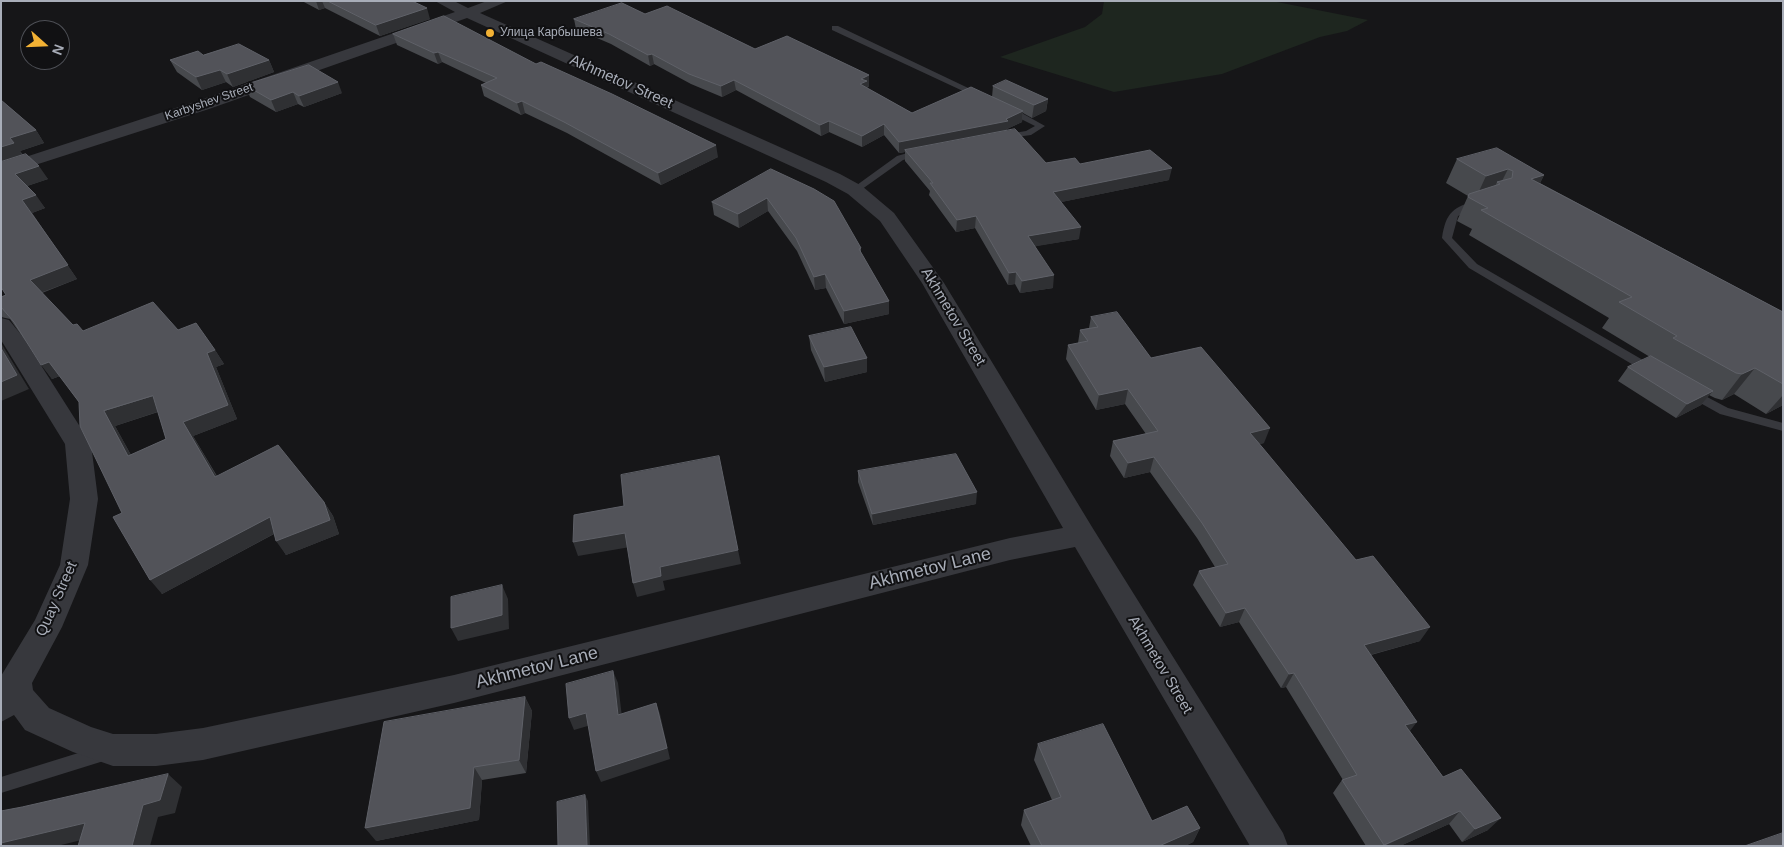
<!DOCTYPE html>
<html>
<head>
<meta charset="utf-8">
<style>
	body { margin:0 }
	#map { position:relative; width:1784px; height:847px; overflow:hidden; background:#161618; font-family:Helvetica,sans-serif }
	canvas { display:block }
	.frame { position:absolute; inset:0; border:2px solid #a8adb8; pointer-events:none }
	.north { position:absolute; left:20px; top:20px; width:50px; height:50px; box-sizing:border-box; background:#111113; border:1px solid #4d4f55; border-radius:50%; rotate:110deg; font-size:14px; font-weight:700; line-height:20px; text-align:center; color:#a8adb8 }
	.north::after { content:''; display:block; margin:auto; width:18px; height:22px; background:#f2b134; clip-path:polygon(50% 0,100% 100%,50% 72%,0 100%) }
</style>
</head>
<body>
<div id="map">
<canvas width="1784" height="847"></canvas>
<div class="frame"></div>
<div class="north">N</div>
</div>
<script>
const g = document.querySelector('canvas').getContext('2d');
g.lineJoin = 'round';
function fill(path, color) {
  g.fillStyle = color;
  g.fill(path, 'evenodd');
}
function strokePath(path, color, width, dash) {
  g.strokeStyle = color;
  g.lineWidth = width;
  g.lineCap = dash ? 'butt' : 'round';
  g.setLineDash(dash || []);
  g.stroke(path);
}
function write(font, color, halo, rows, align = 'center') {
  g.font = font + ' Helvetica,sans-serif';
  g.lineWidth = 4;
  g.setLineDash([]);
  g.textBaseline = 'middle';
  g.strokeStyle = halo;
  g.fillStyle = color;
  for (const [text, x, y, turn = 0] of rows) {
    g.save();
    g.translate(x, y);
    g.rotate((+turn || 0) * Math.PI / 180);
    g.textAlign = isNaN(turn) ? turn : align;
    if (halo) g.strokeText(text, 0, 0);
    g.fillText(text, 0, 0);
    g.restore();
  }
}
const green = new Path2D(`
	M 1104,1 L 1272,1 L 1368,20 L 1347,31 L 1320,37 L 1222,74 L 1114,92 L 1000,57 L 1085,27 L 1102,14 Z`);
const service = new Path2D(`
	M 832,26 L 838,26 L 985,96 L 978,98 L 832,30 Z
	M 1005,107 L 1011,107 L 1045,126 L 1031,135 L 1002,139 L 1002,135 L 1026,131 L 1035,126 L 1005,111 Z
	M 922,149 L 926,152 L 925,154 L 903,160 L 858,192 L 852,192 L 850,190 L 897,156 Z
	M 1478,200 L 1483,203 L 1481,205 L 1458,216 L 1452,238 L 1477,264 L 1655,367 L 1657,370 L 1655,373 L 1647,373 L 1469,268 L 1442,238 C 1446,212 1453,207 1478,200 Z
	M 1690,388 L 1728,408 L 1783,423 L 1783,431 L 1720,414 L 1686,395 L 1684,392 L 1686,389 Z
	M 104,745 L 110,747 L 112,753 L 110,759 L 1,793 L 1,777 Z`);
const minor = new Path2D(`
	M 435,1 L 454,1 L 468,8 L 487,1 L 508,1 L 480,13 L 840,174 L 862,186 L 894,213 L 944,283 L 1092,527 L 1283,833 L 1288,846 L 1250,846 L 1075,547 L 1010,560 L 454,703 L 203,760 L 156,766 L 113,766 L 73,752 L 25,730 L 14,715 L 1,722 L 1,676 L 35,620 L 60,565 L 70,499 L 65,444 L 1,340 L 1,318 L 9,320 L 23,337 L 91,444 L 98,499 L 88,565 L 62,627 L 32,683 L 33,690 L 49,708 L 91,727 L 113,734 L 156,734 L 203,728 L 454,675 L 1010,538 L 1063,528 L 922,283 L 880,221 L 848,194 L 826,182 L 467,18 L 209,109 L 1,176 L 1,165 L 197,101 L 455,12 Z`);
const wall = new Path2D(`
	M 302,1 L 412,1 L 430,19 L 380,36 L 325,8 L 319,10 Z
	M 645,14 L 755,49 L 869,75 L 869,86 L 867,88 L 912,113 L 992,97 L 993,86 L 1048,99 L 1046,111 L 1032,118 L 1023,113 L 1022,122 L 1007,129 L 1007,131 L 1046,163 L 1080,164 L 1169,180 L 1061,202 L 1079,239 L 1035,246 L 1053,288 L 1020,293 L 1015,284 L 1008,285 L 975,228 L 956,232 L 929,195 L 930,191 L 905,161 L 905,152 L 899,153 L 884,135 L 862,147 L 829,132 L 821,136 L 736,90 L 722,97 L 691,84 L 654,64 L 650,66 L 611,44 L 576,29 L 574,19 Z
	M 393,34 L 718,157 L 661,185 L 567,133 L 525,113 L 521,115 L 484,96 L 481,85 L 486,83 L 442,62 L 438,64 L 397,45 Z
	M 170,60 L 269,60 L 274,72 L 233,87 L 226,82 L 202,90 L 177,72 Z
	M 245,85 L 342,93 L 304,107 L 298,104 L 276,112 L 250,97 Z
	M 1,100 L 36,130 L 44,143 L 20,151 L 23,155 L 48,179 L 27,186 L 45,208 L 32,213 L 77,279 L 42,293 L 73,325 L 83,331 L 178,330 L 215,350 L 224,364 L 216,367 L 237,419 L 193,436 L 217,476 L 324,502 L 333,516 L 339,534 L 286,555 L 274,534 L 162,594 L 122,513 L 79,402 L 60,376 L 52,379 L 10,319 L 1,317 L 1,297 L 6,295 ZM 158,412 L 166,439 L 131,455 L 115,426 Z
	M 1457,159 L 1544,175 L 1540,183 L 1783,312 L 1783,405 L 1766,414 L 1734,394 L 1722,400 L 1715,398 L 1709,395 L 1701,405 L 1676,418 L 1618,381 L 1628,367 L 1650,357 L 1602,328 L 1609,318 L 1469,235 L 1472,229 L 1457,221 L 1468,196 L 1446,183 Z
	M 771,169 L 861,248 L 861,253 L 889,301 L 889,314 L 844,324 L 826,288 L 815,290 L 797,251 L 768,211 L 739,228 L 714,215 L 712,202 Z
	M 1091,317 L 1151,358 L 1264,443 L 1259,444 L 1420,641 L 1371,655 L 1410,731 L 1443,777 L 1488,830 L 1462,842 L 1449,824 L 1400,846 L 1366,846 L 1333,793 L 1342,780 L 1343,780 L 1286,687 L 1281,688 L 1239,622 L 1220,627 L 1193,585 L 1199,571 L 1215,567 L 1197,538 L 1150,472 L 1124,478 L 1110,456 L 1113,441 L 1146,434 L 1125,404 L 1096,410 L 1066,359 L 1068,345 L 1078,343 L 1080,330 L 1089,328 Z
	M 809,336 L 867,358 L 867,372 L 825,382 L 811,350 Z
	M 858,471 L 976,504 L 873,525 L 858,482 Z
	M 525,697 L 532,711 L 526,773 L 482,780 L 479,820 L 376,841 Z
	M 1038,744 L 1152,821 L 1200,828 L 1193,842 L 1185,846 L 1031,846 L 1021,825 L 1024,810 L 1052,800 L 1034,760 Z`);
const shadedWall = new Path2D(`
	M 316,1 L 322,1 L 325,8 L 319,10 Z
	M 427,8 L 430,19 L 380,36 L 376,25 Z
	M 438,52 L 442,62 L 438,64 L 434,53 Z
	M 652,54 L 654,64 L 650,66 L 648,55 Z
	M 269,60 L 274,72 L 233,87 L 227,74 Z
	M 220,70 L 226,82 L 202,90 L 196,77 Z
	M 869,75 L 869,86 L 867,87 L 867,92 L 860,84 L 861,79 Z
	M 734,80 L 736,90 L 722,97 L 721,86 Z
	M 338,82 L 342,93 L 304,107 L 299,96 Z
	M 293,92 L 298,104 L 276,112 L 271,100 Z
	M 1048,99 L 1046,111 L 1032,118 L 1034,105 Z
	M 522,101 L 525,113 L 521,115 L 517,103 Z
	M 1023,111 L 1022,122 L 1007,129 L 1007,132 L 905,150 L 905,152 L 899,153 L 899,142 L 1006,119 Z
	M 829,121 L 829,132 L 821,136 L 820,125 Z
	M 884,124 L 884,135 L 862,147 L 862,136 Z
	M 36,130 L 44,143 L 20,151 L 23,156 L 1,163 L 1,147 L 10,138 Z
	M 716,145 L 718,157 L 661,185 L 658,173 Z
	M 39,166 L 48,179 L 24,187 L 15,174 Z
	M 1172,168 L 1169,180 L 1052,204 L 1053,192 Z
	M 1508,169 L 1496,193 L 1500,184 L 1497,182 L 1491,195 L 1475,200 L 1486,176 Z
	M 1544,175 L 1532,199 L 1531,179 Z
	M 36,195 L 45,208 L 32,213 L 77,279 L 40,293 L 30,280 L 22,200 Z
	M 767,198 L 768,211 L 739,228 L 738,214 Z
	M 976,216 L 975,228 L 956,232 L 957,220 Z
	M 1081,227 L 1079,239 L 1026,248 L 1028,236 Z
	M 1016,272 L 1015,284 L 1008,285 L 1009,273 Z
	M 825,274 L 826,288 L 815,290 L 814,277 Z
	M 1054,275 L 1053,288 L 1020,293 L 1022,281 Z
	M 889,301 L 889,314 L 844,324 L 844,311 Z
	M 1,343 L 29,389 L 1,401 Z
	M 215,350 L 224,364 L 216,367 L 237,419 L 193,436 L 225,491 L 215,477 L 183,422 L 207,353 Z
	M 867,358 L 867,372 L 825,382 L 824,367 Z
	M 49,362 L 60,376 L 52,379 L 41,365 Z
	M 1755,368 L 1734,394 L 1722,400 L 1742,374 Z
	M 1128,389 L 1125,404 L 1096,410 L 1099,395 Z
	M 1713,391 L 1701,405 L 1676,418 L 1687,404 Z
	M 1783,395 L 1783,405 L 1766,414 Z
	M 153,396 L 163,410 L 115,426 L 139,470 L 128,456 L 104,411 Z
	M 1270,428 L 1264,443 L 1245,448 L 1250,433 Z
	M 1154,457 L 1150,472 L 1124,478 L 1128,463 Z
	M 977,492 L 976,504 L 873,525 L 872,514 Z
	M 324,502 L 333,516 L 339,534 L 286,555 L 276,541 Z
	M 270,517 L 279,531 L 162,594 L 150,580 Z
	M 625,533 L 630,547 L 578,556 L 573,542 Z
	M 738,550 L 741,564 L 663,581 L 665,590 L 637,597 L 633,583 L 660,567 Z
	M 502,585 L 508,599 L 509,629 L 458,641 L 451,628 Z
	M 1245,608 L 1239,622 L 1220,627 L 1226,613 Z
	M 1430,627 L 1420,641 L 1355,659 L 1364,645 Z
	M 613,671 L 618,683 L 623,726 L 618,715 Z
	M 1294,673 L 1286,687 L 1281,688 L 1289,674 Z
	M 525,697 L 532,711 L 526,773 L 519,760 Z
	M 656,703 L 660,714 L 670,759 L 601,782 L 596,771 Z
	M 586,713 L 591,725 L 574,730 L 569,718 Z
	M 1417,722 L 1406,736 L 1405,725 Z
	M 474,767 L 482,780 L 479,820 L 376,841 L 365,828 Z
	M 168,774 L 182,787 L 175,813 L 158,817 L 150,846 L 132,846 L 143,805 Z
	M 585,795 L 588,801 L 590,846 L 587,846 Z
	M 1460,811 L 1449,824 L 1400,846 L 1384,846 Z
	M 1501,818 L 1488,830 L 1462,842 L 1475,829 Z
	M 85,823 L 102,835 L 57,846 L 1,846 L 1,843 Z
	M 1200,828 L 1193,842 L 1185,846 L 1159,846 Z`);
const building = new Path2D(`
	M 328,1 L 412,1 L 427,8 L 376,25 Z
	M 622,3 L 645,14 L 667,6 L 755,49 L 787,36 L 869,75 L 861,79 L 867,81 L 860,84 L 912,113 L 971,87 L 1023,111 L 1006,119 L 1008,121 L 899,142 L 884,124 L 862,136 L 829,121 L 820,125 L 734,80 L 721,86 L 689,74 L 652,54 L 648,55 L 609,34 L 574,19 Z
	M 444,16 L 536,64 L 541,62 L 612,94 L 716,145 L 658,173 L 564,122 L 522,101 L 517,103 L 481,85 L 497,78 L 438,52 L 434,53 L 393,34 Z
	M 239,44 L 269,60 L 227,74 L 220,70 L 196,77 L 170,60 L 198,51 L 203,55 Z
	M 309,65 L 338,82 L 299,96 L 293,92 L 271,100 L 245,85 Z
	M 1006,80 L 1048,99 L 1034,105 L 993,86 Z
	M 1,100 L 36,130 L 10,138 L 14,143 L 1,147 Z
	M 1015,129 L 1046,163 L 1075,158 L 1080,164 L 1150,150 L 1172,168 L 1053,192 L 1081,227 L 1028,236 L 1054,275 L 1022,281 L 1016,272 L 1009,273 L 976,216 L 957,220 L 930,183 L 933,183 L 905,150 Z
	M 1497,148 L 1544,175 L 1531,179 L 1783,312 L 1783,384 L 1755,368 L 1742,374 L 1736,373 L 1673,338 L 1677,336 L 1619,302 L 1632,297 L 1481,210 L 1488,208 L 1468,197 L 1469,194 L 1500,184 L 1497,182 L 1512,178 L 1513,171 L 1508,169 L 1486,176 L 1457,159 Z
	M 26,154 L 39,166 L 15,174 L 36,195 L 22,200 L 68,265 L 30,280 L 73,325 L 77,324 L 83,331 L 153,302 L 178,330 L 196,323 L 215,350 L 207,353 L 228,405 L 183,422 L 215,477 L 278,445 L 324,502 L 330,520 L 276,541 L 270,517 L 150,580 L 113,517 L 122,513 L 80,426 L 79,402 L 49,362 L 41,365 L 14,322 L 1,307 L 1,297 L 6,295 L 1,287 L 1,162 ZM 153,396 L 166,439 L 128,456 L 104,411 Z
	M 771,169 L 814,189 L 834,201 L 861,248 L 859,249 L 889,301 L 844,311 L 825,274 L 814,277 L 796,238 L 767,198 L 738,214 L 712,202 Z
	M 1117,312 L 1151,358 L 1201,347 L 1270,428 L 1250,433 L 1262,447 L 1356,560 L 1373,556 L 1430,627 L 1364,645 L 1417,722 L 1405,725 L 1443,777 L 1461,769 L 1501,818 L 1475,829 L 1460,811 L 1384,845 L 1342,780 L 1357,775 L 1294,673 L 1289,674 L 1245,608 L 1226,613 L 1199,571 L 1228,564 L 1202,523 L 1154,457 L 1128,463 L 1113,441 L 1158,431 L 1128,389 L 1099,395 L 1068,345 L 1088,341 L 1080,330 L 1098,327 L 1091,317 Z
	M 851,327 L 867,358 L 824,367 L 809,336 Z
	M 1,348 L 17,375 L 1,382 Z
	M 1651,356 L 1713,391 L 1687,404 L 1628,367 Z
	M 956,454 L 977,492 L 872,514 L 858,471 Z
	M 719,456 L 738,550 L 660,567 L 661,576 L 633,583 L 625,533 L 573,542 L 574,515 L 624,506 L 621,475 Z
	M 502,585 L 502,615 L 451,628 L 451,597 Z
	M 613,671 L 618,715 L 656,703 L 667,748 L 596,771 L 586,713 L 569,718 L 566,684 Z
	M 525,697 L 519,760 L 474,767 L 470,808 L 365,828 L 384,722 Z
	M 1103,724 L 1152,821 L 1187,806 L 1200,828 L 1159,846 L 1042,846 L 1024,810 L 1061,797 L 1038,744 Z
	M 168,774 L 160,800 L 143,805 L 132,846 L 78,846 L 85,823 L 1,843 L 1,811 L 22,807 Z
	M 585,795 L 587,846 L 558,846 L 557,802 Z
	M 1783,833 L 1783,846 L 1745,846 Z`);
const markers = [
	[490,33,5,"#f2b134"]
];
const farPoinames = [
	["Улица Карбышева",500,33]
];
const farStreetnames = [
	["Karbyshev Street",209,102,-19]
];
const streetNames = [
	["Akhmetov Street",621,82,24],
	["Akhmetov Street",953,317,59],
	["Quay Street",57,599,-66],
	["Akhmetov Street",1160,665,59]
];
const nearStreetnames = [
	["Akhmetov Lane",930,569,-14],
	["Akhmetov Lane",537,668,-14]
];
fill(green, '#1e261f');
fill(service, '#37383d');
fill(minor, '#37383d');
fill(wall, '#47494d');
fill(shadedWall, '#2f3033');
fill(building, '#525359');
strokePath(building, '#5f6168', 1);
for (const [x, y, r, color] of markers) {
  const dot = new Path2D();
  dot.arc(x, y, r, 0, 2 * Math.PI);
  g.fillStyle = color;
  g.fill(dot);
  strokePath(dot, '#111113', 2);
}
write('12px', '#a8adb8', '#111113', farPoinames, 'left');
write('12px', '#a8adb8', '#111113', farStreetnames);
write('15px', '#a8adb8', '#111113', streetNames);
write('18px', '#a8adb8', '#111113', nearStreetnames);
</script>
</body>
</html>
